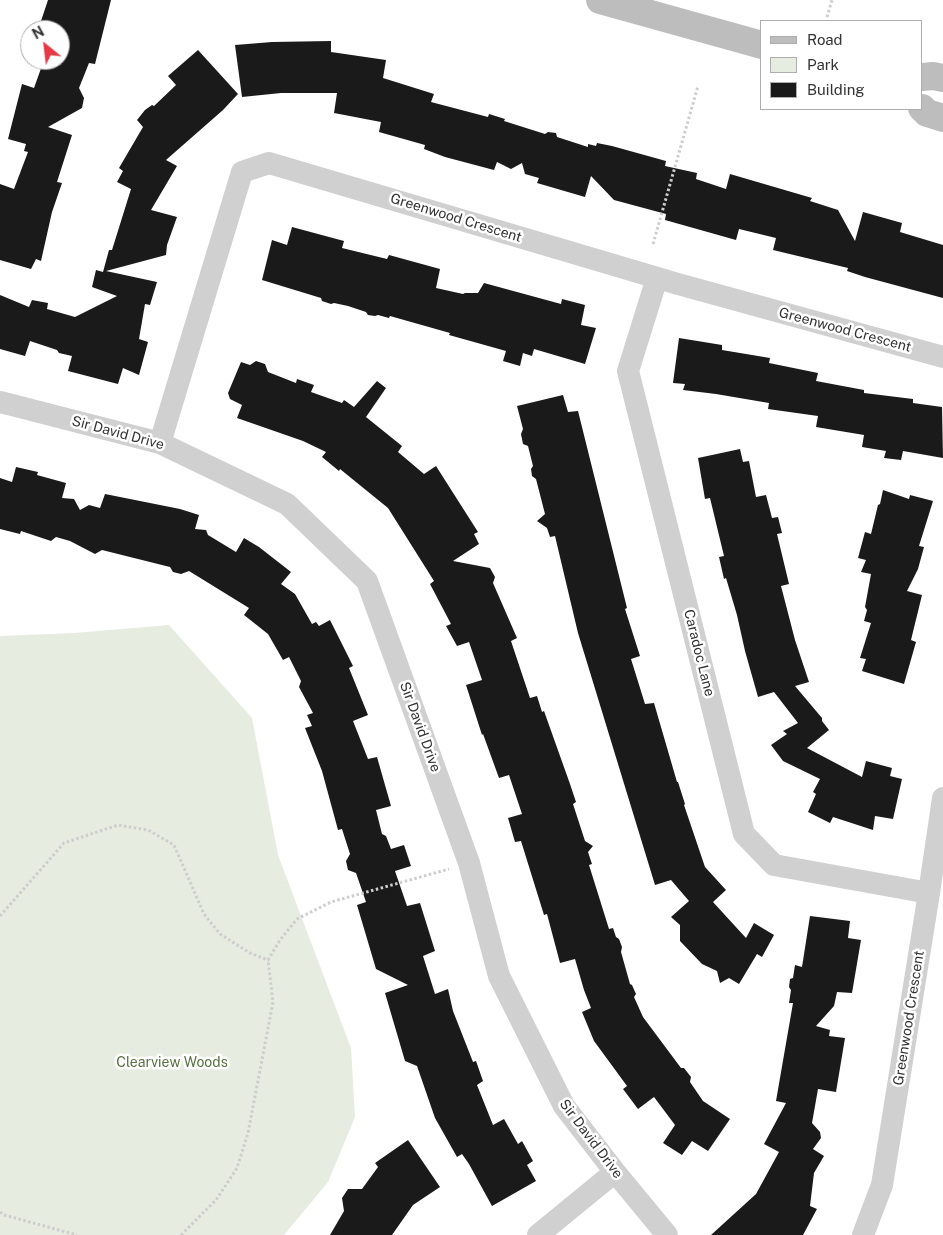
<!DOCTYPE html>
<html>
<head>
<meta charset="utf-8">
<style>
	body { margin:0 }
	#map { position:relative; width:943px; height:1235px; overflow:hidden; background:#fff; font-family:"Public Sans",sans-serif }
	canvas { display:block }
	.legend { position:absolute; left:760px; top:20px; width:162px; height:90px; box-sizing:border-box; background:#fff; border:1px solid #adadad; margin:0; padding:6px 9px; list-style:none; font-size:15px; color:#333 }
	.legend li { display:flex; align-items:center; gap:10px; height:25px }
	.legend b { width:25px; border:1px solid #adadad }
	.north { position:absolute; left:20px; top:20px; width:50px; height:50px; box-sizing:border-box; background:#fff; border:1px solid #adadad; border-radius:50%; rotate:331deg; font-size:14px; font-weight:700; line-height:20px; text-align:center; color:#333 }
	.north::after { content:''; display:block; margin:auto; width:18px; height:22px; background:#e63946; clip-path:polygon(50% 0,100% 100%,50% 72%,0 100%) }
</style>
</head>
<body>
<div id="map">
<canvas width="943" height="1235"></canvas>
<ul class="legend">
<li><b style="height:6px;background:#bdbdbd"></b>Road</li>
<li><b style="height:14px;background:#e6ecdf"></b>Park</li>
<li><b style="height:14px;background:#1a1a1a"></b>Building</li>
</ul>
<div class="north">N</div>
</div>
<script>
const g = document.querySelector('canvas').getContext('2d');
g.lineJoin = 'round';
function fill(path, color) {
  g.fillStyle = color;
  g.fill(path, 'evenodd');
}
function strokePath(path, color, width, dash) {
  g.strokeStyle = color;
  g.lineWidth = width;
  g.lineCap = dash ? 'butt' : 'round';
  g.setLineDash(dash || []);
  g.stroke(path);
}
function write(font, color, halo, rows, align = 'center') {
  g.font = font + ' "Public Sans",sans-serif';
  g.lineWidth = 5;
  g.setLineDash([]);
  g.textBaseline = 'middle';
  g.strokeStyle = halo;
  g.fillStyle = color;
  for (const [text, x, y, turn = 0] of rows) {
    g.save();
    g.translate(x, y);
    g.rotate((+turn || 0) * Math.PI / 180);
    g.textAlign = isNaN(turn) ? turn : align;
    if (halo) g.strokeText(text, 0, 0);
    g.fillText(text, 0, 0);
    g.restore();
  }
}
const green = new Path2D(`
	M 169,625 L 252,718 L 278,855 L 351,1048 L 355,1117 L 328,1182 L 284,1235 L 0,1235 L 0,636 L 74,633 Z`);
const building = new Path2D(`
	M 48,0 L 111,0 L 95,64 L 89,63 L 79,88 L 84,98 L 82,108 L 48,127 L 72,135 L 57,182 L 62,183 L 52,212 L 41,261 L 36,259 L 31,269 L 0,260 L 0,184 L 14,189 L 28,152 L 24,151 L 26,144 L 8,139 L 22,84 L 34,88 L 44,60 L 60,60 L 60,30 L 38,30 Z
	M 331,41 L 331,52 L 386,60 L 383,78 L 434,94 L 431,102 L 488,117 L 489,114 L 505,119 L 504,121 L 545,134 L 548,132 L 556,133 L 557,137 L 588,147 L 588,144 L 596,146 L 597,143 L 612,146 L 666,161 L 665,166 L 697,173 L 696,179 L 726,189 L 730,174 L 812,198 L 810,201 L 838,210 L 855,241 L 863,212 L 902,223 L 900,232 L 943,245 L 943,298 L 865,277 L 847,271 L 848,268 L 773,250 L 776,238 L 739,229 L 736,240 L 665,220 L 666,214 L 614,200 L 591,176 L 585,197 L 537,183 L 539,178 L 525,174 L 522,163 L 511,169 L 497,162 L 494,170 L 445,157 L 424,149 L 425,145 L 379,132 L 381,122 L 334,113 L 337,93 L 281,93 L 242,97 L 235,45 L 272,42 Z
	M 198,50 L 238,94 L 223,110 L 166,160 L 177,166 L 151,210 L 177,217 L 167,245 L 166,255 L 106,271 L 157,282 L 150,305 L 145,304 L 139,339 L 148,342 L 139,375 L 123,368 L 118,384 L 68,371 L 72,356 L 59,353 L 57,350 L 30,341 L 25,356 L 0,349 L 0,295 L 29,307 L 32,300 L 48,303 L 47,309 L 75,317 L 117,296 L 92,287 L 96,270 L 103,272 L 109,250 L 112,250 L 131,189 L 117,182 L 123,171 L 119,168 L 143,127 L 137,120 L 145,110 L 152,105 L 154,106 L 176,85 L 168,76 Z
	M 292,227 L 344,241 L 342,248 L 387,259 L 389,255 L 440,269 L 436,288 L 463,294 L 465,293 L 478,293 L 484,283 L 561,304 L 562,299 L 585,305 L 581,325 L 596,328 L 585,364 L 534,349 L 532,356 L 523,353 L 520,366 L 503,361 L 506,351 L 449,335 L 450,333 L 390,316 L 389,318 L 378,315 L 375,316 L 368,315 L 366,312 L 348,306 L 334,303 L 331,304 L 322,301 L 321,298 L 262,280 L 272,240 L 287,245 Z
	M 679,338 L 722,345 L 722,350 L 770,358 L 769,363 L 818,373 L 816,381 L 864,390 L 864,393 L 913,399 L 913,403 L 942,407 L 943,458 L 903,451 L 901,460 L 884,458 L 886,451 L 862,447 L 864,435 L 816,427 L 818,416 L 768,409 L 769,403 L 716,394 L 683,390 L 685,384 L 673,383 Z
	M 256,361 L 265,364 L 268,372 L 296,383 L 297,379 L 314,385 L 311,392 L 342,403 L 344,400 L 354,407 L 377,381 L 386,388 L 366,417 L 402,446 L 398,452 L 424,474 L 436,466 L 478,532 L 474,534 L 479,544 L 453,561 L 490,568 L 495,577 L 493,583 L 517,638 L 511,641 L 530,698 L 537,696 L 542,712 L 544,711 L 570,784 L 576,802 L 573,804 L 585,841 L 593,846 L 588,852 L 592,864 L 589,865 L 609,929 L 613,928 L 616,937 L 619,939 L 622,947 L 621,952 L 630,984 L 632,985 L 636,994 L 634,997 L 643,1017 L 681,1068 L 684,1068 L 691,1077 L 690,1082 L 703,1101 L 730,1119 L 708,1151 L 692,1141 L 682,1155 L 663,1143 L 675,1125 L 654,1097 L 638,1109 L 623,1089 L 627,1086 L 594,1041 L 582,1012 L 591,1008 L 584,990 L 575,959 L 560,963 L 547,914 L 544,915 L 521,841 L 515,842 L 508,818 L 522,814 L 509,775 L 499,778 L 483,734 L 482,735 L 466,685 L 482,680 L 469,642 L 457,646 L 446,626 L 451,624 L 430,584 L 434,581 L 388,508 L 340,469 L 339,471 L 322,457 L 326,452 L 303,441 L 237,418 L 242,405 L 230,399 L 228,393 L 241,362 L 250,365 Z
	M 563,395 L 568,412 L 578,411 L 627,608 L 625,609 L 640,656 L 631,659 L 645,704 L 654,703 L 677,782 L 678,782 L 685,804 L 684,805 L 705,867 L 726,890 L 713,902 L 746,938 L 754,923 L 774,935 L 762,957 L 757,954 L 739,984 L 729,978 L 720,983 L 717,971 L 702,964 L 680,941 L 680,925 L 671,917 L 689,901 L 671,880 L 655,885 L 578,633 L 555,536 L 550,537 L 547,528 L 537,521 L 545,514 L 536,479 L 532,476 L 531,469 L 533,466 L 528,446 L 523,444 L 521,434 L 523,429 L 517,406 Z
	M 740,449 L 743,462 L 749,461 L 756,497 L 766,495 L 772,518 L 778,517 L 782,533 L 777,534 L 789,584 L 781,586 L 795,640 L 809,682 L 795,686 L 822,718 L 822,721 L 829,730 L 807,748 L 862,777 L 866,761 L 892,768 L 890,776 L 902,779 L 893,819 L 875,816 L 873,830 L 833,817 L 830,823 L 808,812 L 816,794 L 813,792 L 820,779 L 783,761 L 771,745 L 787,734 L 783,731 L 798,723 L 774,692 L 758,697 L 745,651 L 737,615 L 726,578 L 724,579 L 719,557 L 724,556 L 710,498 L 705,499 L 698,458 Z
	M 16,467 L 38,472 L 37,475 L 66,483 L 62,498 L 74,499 L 80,510 L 89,505 L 100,508 L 105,494 L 180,509 L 199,515 L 195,529 L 206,530 L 208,535 L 236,552 L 244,538 L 259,547 L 291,572 L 281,584 L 295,594 L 312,624 L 316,622 L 319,626 L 330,620 L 353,666 L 349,668 L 368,715 L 353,721 L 368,759 L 377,757 L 391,806 L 376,810 L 382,834 L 386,836 L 391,849 L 404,845 L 411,866 L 395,871 L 407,906 L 420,903 L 435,951 L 423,956 L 435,994 L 448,989 L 453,1011 L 473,1062 L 476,1061 L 483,1081 L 477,1085 L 493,1125 L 504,1119 L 518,1144 L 522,1141 L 533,1161 L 527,1165 L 536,1181 L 492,1206 L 469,1164 L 462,1154 L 457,1157 L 435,1118 L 417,1066 L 405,1061 L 385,993 L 408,985 L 376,969 L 357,905 L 366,902 L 356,873 L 348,870 L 346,861 L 350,854 L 342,829 L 338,830 L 322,771 L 305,728 L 312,726 L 307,715 L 313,713 L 299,687 L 301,681 L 289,657 L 283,660 L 268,634 L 244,615 L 249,608 L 189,571 L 181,574 L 173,572 L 170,567 L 102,550 L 95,554 L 70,541 L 56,537 L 51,541 L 21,531 L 20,534 L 0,529 L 0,478 L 12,482 Z
	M 883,490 L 909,499 L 910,495 L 933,501 L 919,546 L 924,547 L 918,569 L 907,591 L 922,595 L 911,640 L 916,642 L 904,684 L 862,671 L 866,659 L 860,658 L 871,623 L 864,621 L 867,610 L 865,607 L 871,574 L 861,572 L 866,560 L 858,558 L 865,532 L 871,534 L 878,505 L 880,504 Z
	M 810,916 L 850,921 L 848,938 L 861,940 L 852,993 L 837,992 L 834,1006 L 816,1026 L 830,1030 L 829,1036 L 845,1038 L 836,1092 L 818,1089 L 812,1123 L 820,1132 L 821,1138 L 813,1149 L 824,1156 L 814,1173 L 810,1206 L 817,1209 L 803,1235 L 711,1235 L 756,1194 L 779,1152 L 764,1144 L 786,1103 L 776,1101 L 793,1003 L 789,1003 L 791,990 L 789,987 L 790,979 L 793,978 L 795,965 L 802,967 Z
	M 408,1140 L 440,1187 L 413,1205 L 392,1235 L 330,1235 L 344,1211 L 342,1198 L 348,1189 L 362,1189 L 378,1167 L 375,1163 Z`);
const path = new Path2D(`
	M 827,17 L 832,0
	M 653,244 L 698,86
	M 0,916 L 64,843 L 118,825 L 148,830 L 174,845 L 204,914 L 220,934 L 250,953 L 268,960 L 280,940 L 297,919 L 331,902 L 449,869
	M 0,1212 L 4,1215 L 77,1235
	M 181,1235 L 216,1200 L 237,1168 L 248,1133 L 273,1002 L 268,960`);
const street = new Path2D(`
	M 657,278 L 628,371 L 744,834 L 774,865 L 929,893
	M 0,402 L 160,443 L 287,504 L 367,581 L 469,863 L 499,976 L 564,1106 L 615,1172 L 667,1235
	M 160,443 L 242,172 L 269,163 L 678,284 L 943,357
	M 538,1235 L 615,1172
	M 863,1235 L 882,1185 L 929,893 L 943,798`);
const secondary = new Path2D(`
	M 600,0 L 762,45
	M 922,77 L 933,76 L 943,78
	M 922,108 L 927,113 L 943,118`);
const streetNames = [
	["Greenwood Crescent",456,218,17],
	["Greenwood Crescent",845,330,15],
	["Sir David Drive",118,433,15],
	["Caradoc Lane",699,653,76],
	["Sir David Drive",420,727,70],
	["Greenwood Crescent",909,1018,-81],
	["Sir David Drive",591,1139,53]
];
const parkNames = [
	["Clearview Woods",172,1063]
];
fill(green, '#e6ecdf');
fill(building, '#1a1a1a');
strokePath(path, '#cdcdcd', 3, [2.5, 2.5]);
strokePath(street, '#d0d0d0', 22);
strokePath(secondary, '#bdbdbd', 28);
write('14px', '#333', '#fff', streetNames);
write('14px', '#56703f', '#fff', parkNames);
</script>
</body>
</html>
